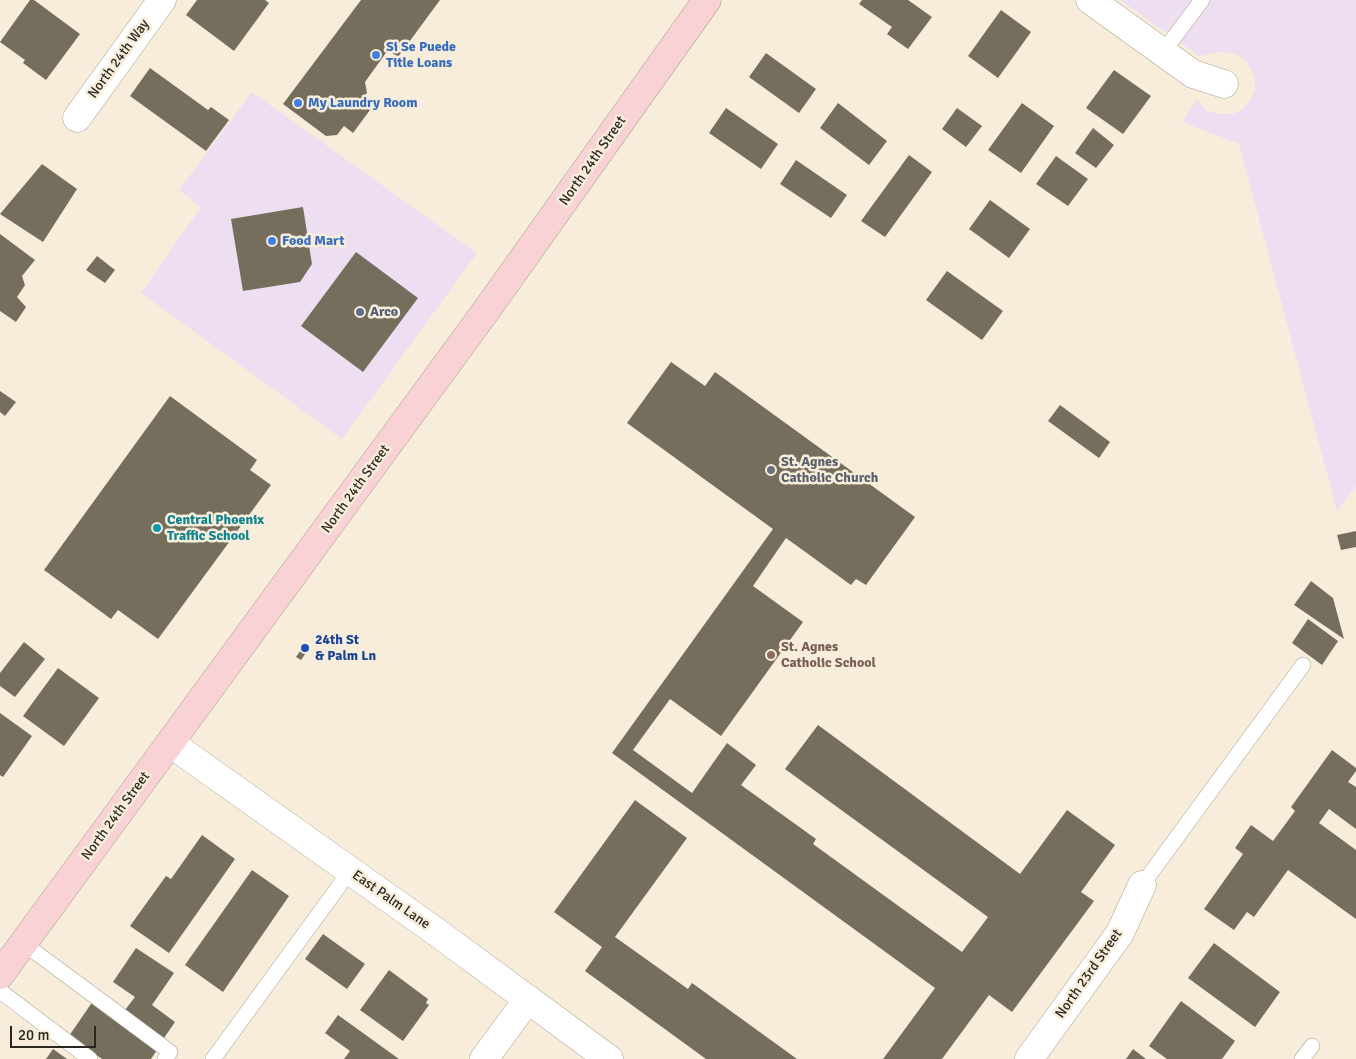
<!DOCTYPE html>
<html>
<head>
<meta charset="utf-8">
<style>
	body { margin:0 }
	#map { position:relative; width:1356px; height:1059px; overflow:hidden; background:#f7edda; font-family:Signika,sans-serif }
	canvas { display:block }
	.scale { position:absolute; left:10px; top:1026px; width:86px; height:22px; box-sizing:border-box; border:2px solid #2b2720; border-top:0; padding-left:6px; font-size:15px; line-height:18px; white-space:nowrap; color:#2b2720; -webkit-text-stroke:4px #f7edda; paint-order:stroke }
</style>
</head>
<body>
<div id="map">
<canvas width="1356" height="1059"></canvas>
<div class="scale">20 m</div>
</div>
<script>
const g = document.querySelector('canvas').getContext('2d');
g.lineJoin = 'round';
function fill(path, color) {
  g.fillStyle = color;
  g.fill(path, 'evenodd');
}
function strokePath(path, color, width, dash) {
  g.strokeStyle = color;
  g.lineWidth = width;
  g.lineCap = dash ? 'butt' : 'round';
  g.setLineDash(dash || []);
  g.stroke(path);
}
function write(font, color, halo, rows, align = 'center') {
  g.font = font + ' Signika,sans-serif';
  g.lineWidth = 5;
  g.setLineDash([]);
  g.textBaseline = 'middle';
  g.strokeStyle = halo;
  g.fillStyle = color;
  for (const [text, x, y, turn = 0] of rows) {
    g.save();
    g.translate(x, y);
    g.rotate((+turn || 0) * Math.PI / 180);
    g.textAlign = isNaN(turn) ? turn : align;
    if (halo) g.strokeText(text, 0, 0);
    g.fillText(text, 0, 0);
    g.restore();
  }
}
const commercial = new Path2D(`
	M 1120,0 L 1356,0 L 1356,486 L 1337,511 L 1239,144 L 1182,122 L 1197,99 L 1206,110 L 1217,114 L 1233,114 L 1241,110 L 1250,101 L 1255,91 L 1255,80 L 1251,69 L 1245,60 L 1232,53 L 1220,52 L 1199,56 Z
	M 252,92 L 477,253 L 342,439 L 141,293 L 201,207 L 179,190 Z`);
const building = new Path2D(`
	M 30,0 L 34,0 L 80,34 L 46,80 L 23,63 L 25,60 L 0,42 Z
	M 197,0 L 265,0 L 269,3 L 234,51 L 186,15 Z
	M 361,0 L 440,0 L 398,57 L 388,50 L 365,82 L 367,93 L 360,102 L 370,110 L 353,133 L 344,126 L 337,135 L 326,136 L 283,104 Z
	M 862,0 L 908,0 L 932,17 L 908,49 L 887,34 L 892,27 L 859,4 Z
	M 1001,10 L 1031,32 L 998,78 L 968,56 Z
	M 766,53 L 816,89 L 799,113 L 749,77 Z
	M 150,68 L 208,110 L 211,107 L 229,120 L 206,151 L 130,96 Z
	M 1114,70 L 1151,96 L 1123,134 L 1086,108 Z
	M 838,103 L 887,141 L 869,165 L 820,128 Z
	M 1022,103 L 1054,126 L 1021,173 L 988,150 Z
	M 726,108 L 778,144 L 761,169 L 709,133 Z
	M 957,108 L 982,126 L 966,147 L 942,129 Z
	M 1093,128 L 1114,145 L 1096,168 L 1075,153 Z
	M 909,155 L 932,172 L 885,237 L 861,221 Z
	M 1056,156 L 1088,179 L 1068,206 L 1036,184 Z
	M 796,160 L 847,195 L 831,218 L 780,184 Z
	M 42,164 L 77,189 L 43,242 L 0,214 Z
	M 990,200 L 1030,229 L 1009,258 L 969,229 Z
	M 303,207 L 312,264 L 300,282 L 243,291 L 231,219 Z
	M 0,234 L 35,260 L 22,276 L 25,285 L 17,297 L 26,307 L 16,322 L 0,311 Z
	M 356,252 L 418,298 L 363,372 L 301,326 Z
	M 97,256 L 115,270 L 105,283 L 86,270 Z
	M 947,271 L 1003,311 L 982,340 L 926,300 Z
	M 671,362 L 705,386 L 715,372 L 915,517 L 866,585 L 856,579 L 851,585 L 786,538 L 753,586 L 803,622 L 721,736 L 670,699 L 633,750 L 692,793 L 727,743 L 756,765 L 741,785 L 816,839 L 813,844 L 962,952 L 988,917 L 785,769 L 818,725 L 1020,874 L 1067,810 L 1115,845 L 1081,892 L 1094,901 L 1012,1012 L 989,995 L 942,1059 L 883,1059 L 935,988 L 612,753 L 773,529 L 627,423 Z
	M 0,391 L 16,402 L 5,416 L 0,412 Z
	M 170,396 L 257,460 L 250,470 L 271,485 L 158,639 L 118,610 L 111,619 L 44,570 Z
	M 1060,405 L 1110,442 L 1099,458 L 1048,421 Z
	M 1356,531 L 1356,547 L 1341,550 L 1337,535 Z
	M 1311,581 L 1333,598 L 1344,639 L 1294,605 Z
	M 1308,619 L 1338,641 L 1322,665 L 1292,643 Z
	M 24,642 L 45,659 L 15,697 L 0,686 L 0,673 Z
	M 305,644 L 310,647 L 301,660 L 296,657 Z
	M 58,668 L 99,698 L 64,746 L 23,716 Z
	M 0,713 L 32,736 L 3,777 L 0,775 Z
	M 1332,750 L 1356,768 L 1356,771 L 1348,782 L 1356,787 L 1356,829 L 1329,809 L 1319,823 L 1356,850 L 1356,919 L 1288,870 L 1254,917 L 1247,912 L 1234,930 L 1204,909 L 1243,854 L 1235,848 L 1251,825 L 1273,841 L 1295,811 L 1291,807 Z
	M 635,800 L 687,838 L 615,937 L 688,989 L 692,983 L 797,1059 L 706,1059 L 585,971 L 602,947 L 554,912 Z
	M 202,835 L 235,859 L 169,953 L 130,926 L 166,876 L 171,879 Z
	M 252,870 L 289,896 L 223,992 L 185,965 Z
	M 323,934 L 365,964 L 347,989 L 305,959 Z
	M 1214,943 L 1280,992 L 1255,1027 L 1188,978 Z
	M 136,948 L 174,973 L 152,1005 L 175,1022 L 162,1041 L 125,1010 L 135,997 L 113,982 Z
	M 389,970 L 428,999 L 426,1003 L 429,1005 L 403,1041 L 360,1010 Z
	M 93,1001 L 159,1047 L 151,1059 L 102,1059 L 69,1036 Z
	M 1181,1001 L 1235,1041 L 1222,1059 L 1167,1059 L 1149,1046 Z
	M 338,1015 L 399,1059 L 344,1059 L 350,1051 L 325,1033 Z
	M 53,1049 L 67,1059 L 46,1059 Z
	M 1133,1049 L 1146,1059 L 1126,1059 Z`);
const lane = new Path2D(`
	M 1163,52 L 1202,0
	M 1142,885 L 1303,665
	M 23,943 L 170,1052 L 165,1059
	M 0,991 L 90,1059
	M 213,1059 L 350,871
	M 1302,1059 L 1312,1046`);
const street = new Path2D(`
	M 1090,0 L 1193,74 L 1224,84
	M 77,118 L 162,0
	M 170,743 L 435,931 L 609,1059
	M 484,1059 L 528,999
	M 1029,1059 L 1120,933 L 1142,885`);
const secondary = new Path2D(`
	M 0,975 L 488,308 L 707,0`);
const markers = [
	[376,55,5,"#3f7fe0"],
	[298,103,5,"#3f7fe0"],
	[272,241,5,"#3f7fe0"],
	[360,312,5,"#5c6f8a"],
	[771,470,5,"#6b7280"],
	[157,528,5,"#0f9aa8"],
	[305,648,5,"#1a4fb4"],
	[771,655,5,"#8d6e63"]
];
const shopNames = [
	["Si Se Puede",386,47],
	["Title Loans",386,63],
	["My Laundry Room",308,103],
	["Food Mart",282,241]
];
const streetNames = [
	["North 24th Way",119,59,-54],
	["North 24th Street",593,161,-55],
	["North 24th Street",356,489,-54],
	["North 24th Street",116,816,-54],
	["East Palm Lane",391,900,35],
	["North 23rd Street",1089,974,-55]
];
const serviceNames = [
	["Arco",370,312]
];
const worshipNames = [
	["St. Agnes",781,462],
	["Catholic Church",781,478]
];
const cultureNames = [
	["Central Phoenix",167,520],
	["Traffic School",167,536]
];
const transitNames = [
	["24th St",315,640],
	["& Palm Ln",315,656]
];
const educationNames = [
	["St. Agnes",781,647],
	["Catholic School",781,663]
];
fill(commercial, '#eedef1');
fill(building, '#766e5d');
strokePath(lane, '#aaa18f', 16);
strokePath(street, '#aaa18f', 29);
strokePath(secondary, '#aaa18f', 29);
strokePath(lane, '#fff', 15);
strokePath(street, '#fff', 28);
strokePath(secondary, '#f8d2d5', 28);
for (const [x, y, r, color] of markers) {
  const dot = new Path2D();
  dot.arc(x, y, r, 0, 2 * Math.PI);
  g.fillStyle = color;
  g.fill(dot);
  strokePath(dot, '#f7edda', 2);
}
write('bold 14px', '#366cbe', '#f7edda', shopNames, 'left');
write('14px', '#2b2720', '#f7edda', streetNames);
write('bold 14px', '#4e5e75', '#f7edda', serviceNames, 'left');
write('bold 14px', '#5b616d', '#f7edda', worshipNames, 'left');
write('bold 14px', '#0d838f', '#f7edda', cultureNames, 'left');
write('bold 14px', '#164399', '#f7edda', transitNames, 'left');
write('bold 14px', '#785e54', '#f7edda', educationNames, 'left');
</script>
</body>
</html>
